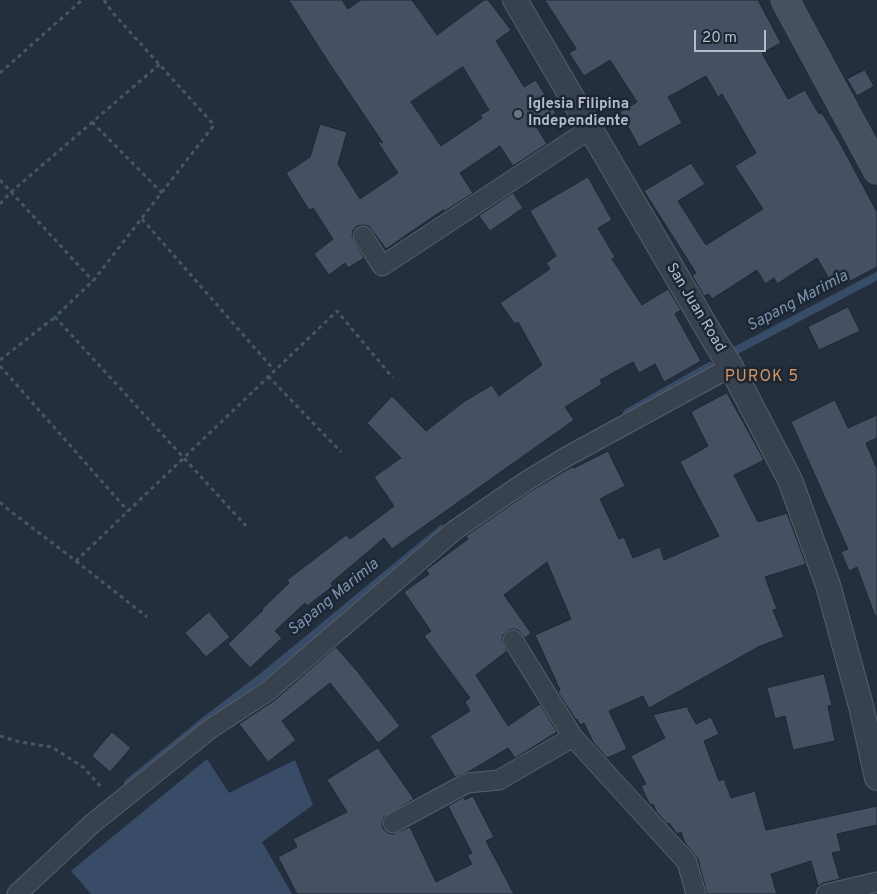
<!DOCTYPE html>
<html>
<head>
<meta charset="utf-8">
<style>
	body { margin:0 }
	#map { position:relative; width:877px; height:894px; overflow:hidden; background:#242f3e; font-family:Overpass,sans-serif }
	canvas { display:block }
	.scale { position:absolute; left:694px; top:30px; width:72px; height:22px; box-sizing:border-box; border:2px solid #b4bcc9; border-top:0; padding-left:6px; font-size:15px; line-height:18px; white-space:nowrap; color:#b4bcc9; -webkit-text-stroke:4px #1d2633; paint-order:stroke }
</style>
</head>
<body>
<div id="map">
<canvas width="877" height="894"></canvas>
<div class="scale">20 m</div>
</div>
<script>
const g = document.querySelector('canvas').getContext('2d');
g.lineJoin = 'round';
function fill(path, color) {
  g.fillStyle = color;
  g.fill(path, 'evenodd');
}
function strokePath(path, color, width, dash) {
  g.strokeStyle = color;
  g.lineWidth = width;
  g.lineCap = dash ? 'butt' : 'round';
  g.setLineDash(dash || []);
  g.stroke(path);
}
function write(font, color, halo, rows, align = 'center') {
  g.font = font + ' Overpass,sans-serif';
  g.lineWidth = 5;
  g.setLineDash([]);
  g.textBaseline = 'middle';
  g.strokeStyle = halo;
  g.fillStyle = color;
  for (const [text, x, y, turn = 0] of rows) {
    g.save();
    g.translate(x, y);
    g.rotate((+turn || 0) * Math.PI / 180);
    g.textAlign = isNaN(turn) ? turn : align;
    if (halo) g.strokeText(text, 0, 0);
    g.fillText(text, 0, 0);
    g.restore();
  }
}
const water = new Path2D(`
	M 207,759 L 229,793 L 295,760 L 313,805 L 262,842 L 292,894 L 91,894 L 71,871 Z`);
const stream = new Path2D(`
	M 731,353 L 877,276
	M 627,413 L 710,366
	M 128,783 L 202,723 L 261,678 L 442,529`);
const building = new Path2D(`
	M 289,0 L 342,0 L 348,9 L 361,0 L 412,0 L 437,35 L 484,0 L 488,0 L 511,30 L 496,41 L 524,87 L 536,80 L 556,113 L 536,126 L 547,144 L 513,166 L 500,146 L 460,173 L 473,193 L 445,211 L 443,210 L 386,249 L 369,226 L 363,225 L 357,226 L 353,230 L 352,237 L 364,258 L 348,268 L 345,263 L 329,275 L 314,254 L 333,239 L 313,208 L 309,210 L 286,173 L 310,157 L 320,124 L 347,132 L 338,164 L 360,199 L 398,173 L 377,141 L 383,143 L 329,63 ZM 463,67 L 489,110 L 480,115 L 482,118 L 441,146 L 411,102 Z
	M 545,0 L 758,0 L 781,43 L 762,53 L 788,99 L 805,90 L 819,114 L 822,113 L 841,145 L 877,212 L 877,267 L 835,289 L 817,258 L 777,284 L 774,278 L 765,284 L 757,270 L 712,299 L 709,294 L 704,296 L 692,275 L 696,273 L 644,191 L 691,163 L 705,184 L 678,201 L 706,245 L 763,209 L 735,166 L 756,153 L 722,94 L 718,97 L 706,76 L 668,97 L 682,123 L 639,147 L 620,112 L 637,102 L 610,60 L 584,76 L 569,53 L 576,49 Z
	M 865,70 L 874,86 L 857,96 L 847,79 Z
	M 588,177 L 612,220 L 598,228 L 615,257 L 612,259 L 642,305 L 668,289 L 681,310 L 675,314 L 701,361 L 664,382 L 655,364 L 639,373 L 633,362 L 600,380 L 602,384 L 565,407 L 574,420 L 392,549 L 384,538 L 331,583 L 333,586 L 307,606 L 305,603 L 275,631 L 282,638 L 250,668 L 228,644 L 263,610 L 262,609 L 289,583 L 287,580 L 346,535 L 350,539 L 394,506 L 374,477 L 401,458 L 367,423 L 392,396 L 426,431 L 465,401 L 492,385 L 499,396 L 542,365 L 518,322 L 515,324 L 500,303 L 550,269 L 546,263 L 556,256 L 530,211 Z
	M 513,193 L 523,208 L 490,231 L 479,216 Z
	M 848,307 L 860,331 L 819,350 L 808,327 Z
	M 727,393 L 764,460 L 734,475 L 758,522 L 787,513 L 806,564 L 765,577 L 777,609 L 773,610 L 784,637 L 760,646 L 649,708 L 643,696 L 609,711 L 627,749 L 607,758 L 593,742 L 584,723 L 580,725 L 577,719 L 576,720 L 558,692 L 560,690 L 535,635 L 571,619 L 547,562 L 504,595 L 531,633 L 525,638 L 518,630 L 512,629 L 507,631 L 503,635 L 502,640 L 507,651 L 476,675 L 508,726 L 540,704 L 557,732 L 515,758 L 508,748 L 470,771 L 455,777 L 430,736 L 470,711 L 465,702 L 470,698 L 424,636 L 431,631 L 404,592 L 429,574 L 426,570 L 468,539 L 466,536 L 531,491 L 572,467 L 574,468 L 608,451 L 625,486 L 600,499 L 619,539 L 624,537 L 633,558 L 660,547 L 664,560 L 719,536 L 680,462 L 708,446 L 691,412 Z
	M 835,400 L 848,428 L 877,415 L 877,438 L 866,443 L 877,469 L 877,616 L 875,616 L 857,567 L 849,571 L 841,552 L 848,549 L 791,422 Z
	M 209,612 L 230,637 L 206,657 L 185,633 Z
	M 336,647 L 357,671 L 400,726 L 378,743 L 330,683 L 282,721 L 296,740 L 268,762 L 239,724 L 275,700 Z
	M 824,674 L 832,705 L 828,706 L 835,741 L 793,750 L 785,716 L 775,719 L 767,688 Z
	M 687,707 L 696,724 L 711,717 L 719,734 L 704,741 L 719,781 L 724,779 L 731,798 L 755,791 L 766,830 L 877,806 L 877,825 L 837,834 L 841,851 L 832,853 L 840,879 L 823,883 L 818,886 L 811,861 L 771,874 L 777,894 L 707,894 L 698,859 L 685,843 L 681,832 L 677,834 L 669,823 L 667,824 L 656,811 L 653,804 L 650,805 L 641,786 L 646,784 L 631,756 L 665,738 L 653,715 Z
	M 112,732 L 131,748 L 110,772 L 92,756 Z
	M 378,748 L 414,799 L 384,817 L 382,823 L 383,829 L 388,833 L 393,834 L 410,827 L 436,882 L 472,864 L 467,855 L 472,853 L 448,806 L 464,797 L 465,800 L 473,796 L 494,837 L 486,841 L 514,894 L 297,894 L 278,857 L 297,847 L 293,839 L 347,812 L 327,780 Z`);
const path = new Path2D(`
	M 104,0 L 112,12 L 214,125 L 93,281 L 55,317 L 246,526
	M 0,73 L 82,0
	M 92,122 L 162,193
	M 0,180 L 93,281
	M 0,204 L 11,192 L 160,64
	M 142,219 L 274,370
	M 0,360 L 55,317
	M 0,366 L 128,511
	M 268,376 L 341,452
	M 0,502 L 5,507 L 76,561 L 337,311 L 393,378
	M 76,561 L 147,617
	M 0,736 L 20,742 L 52,747 L 83,767 L 101,787 L 99,788`);
const minor = new Path2D(`
	M 363,236 L 382,266 L 590,129
	M 513,640 L 573,737 L 687,862 L 696,894
	M 393,823 L 467,783 L 499,780 L 573,737
	M 17,894 L 93,823 L 210,729 L 268,691 L 455,530 L 525,482 L 566,457 L 731,367
	M 826,894 L 877,882`);
const tertiary = new Path2D(`
	M 515,0 L 714,340 L 731,367 L 790,480 L 828,585 L 861,706 L 877,778`);
const secondary = new Path2D(`
	M 785,0 L 877,170`);
const markers = [
	[518,114,5,"#6b7280"]
];
const poiNames = [
	["Iglesia Filipina",528,105],
	["Independiente",528,122]
];
const streetNames = [
	["San Juan Road",695,308,59]
];
const waterNames = [
	["Sapang Marimla",798,302,-28],
	["Sapang Marimla",334,598,-39]
];
const neighbourhoodNames = [
	["PUROK 5",762,378]
];
fill(water, '#394c67');
strokePath(stream, '#394c67', 8);
fill(building, '#455162');
strokePath(building, '#1f2835', 1);
strokePath(minor, '#565f6c', 21);
strokePath(tertiary, '#565f6c', 26);
strokePath(secondary, '#565f6c', 29);
strokePath(path, '#44595c', 3, [4, 4]);
strokePath(minor, '#38414e', 19);
strokePath(tertiary, '#38414e', 24);
strokePath(secondary, '#465061', 28);
for (const [x, y, r, color] of markers) {
  const dot = new Path2D();
  dot.arc(x, y, r, 0, 2 * Math.PI);
  g.fillStyle = color;
  g.fill(dot);
  strokePath(dot, '#1d2633', 2);
}
write('bold 15px', '#b4bcc9', '#1d2633', poiNames, 'left');
write('15px', '#b4bcc9', '#1d2633', streetNames);
write('italic 16px', '#7c92b1', '#1d2633', waterNames);
g.letterSpacing = '1px';
write('16px', '#d59563', '#1d2633', neighbourhoodNames);
g.letterSpacing = '0px';
</script>
</body>
</html>
